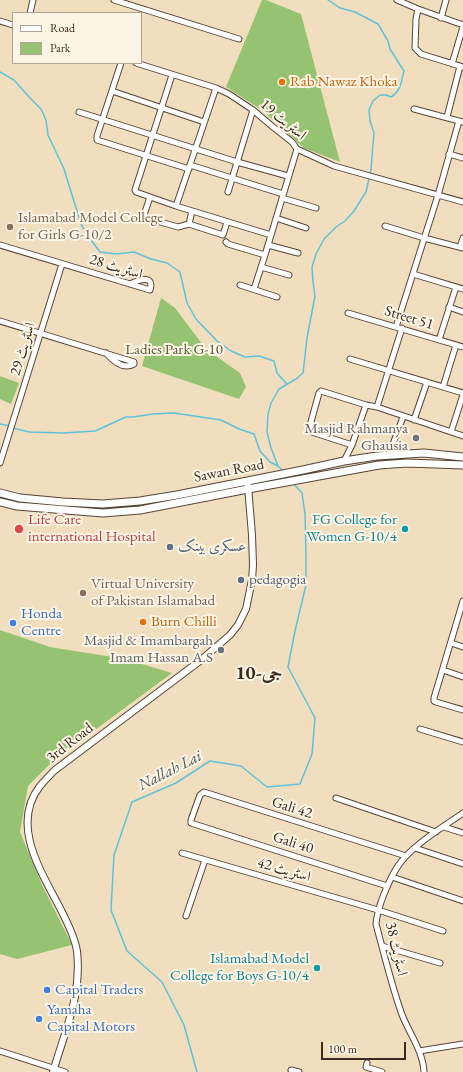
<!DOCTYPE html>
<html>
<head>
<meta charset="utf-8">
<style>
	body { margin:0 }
	#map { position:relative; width:463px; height:1072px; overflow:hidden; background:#f0debe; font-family:"EB Garamond",serif }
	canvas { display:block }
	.legend { position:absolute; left:12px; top:12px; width:130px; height:52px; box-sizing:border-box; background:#fcf5e5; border:1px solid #afa495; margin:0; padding:5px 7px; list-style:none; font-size:12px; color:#3b2a1e }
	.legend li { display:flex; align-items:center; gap:8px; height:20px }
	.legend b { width:20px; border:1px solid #afa495 }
	.scale { position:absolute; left:321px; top:1042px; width:85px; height:18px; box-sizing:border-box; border:2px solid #3b2a1e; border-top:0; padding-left:5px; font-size:12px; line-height:14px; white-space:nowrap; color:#3b2a1e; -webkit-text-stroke:3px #fcf5e5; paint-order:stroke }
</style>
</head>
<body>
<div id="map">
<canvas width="463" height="1072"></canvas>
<ul class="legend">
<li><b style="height:5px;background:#fff"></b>Road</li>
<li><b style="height:11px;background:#96c371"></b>Park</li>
</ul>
<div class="scale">100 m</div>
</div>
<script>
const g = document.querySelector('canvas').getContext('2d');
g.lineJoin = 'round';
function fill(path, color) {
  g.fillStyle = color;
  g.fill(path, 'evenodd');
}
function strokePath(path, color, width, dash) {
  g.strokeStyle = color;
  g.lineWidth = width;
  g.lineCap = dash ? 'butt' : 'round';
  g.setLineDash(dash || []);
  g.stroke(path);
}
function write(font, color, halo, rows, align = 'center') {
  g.font = font + ' "EB Garamond",Amiri,serif';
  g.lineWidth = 4;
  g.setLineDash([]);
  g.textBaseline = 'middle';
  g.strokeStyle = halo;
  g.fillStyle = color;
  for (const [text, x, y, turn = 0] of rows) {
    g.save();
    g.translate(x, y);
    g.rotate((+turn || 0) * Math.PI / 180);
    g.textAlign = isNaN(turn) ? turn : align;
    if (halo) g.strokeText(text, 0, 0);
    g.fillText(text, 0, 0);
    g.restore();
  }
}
const green = new Path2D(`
	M 262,0 L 266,0 L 301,14 L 340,162 L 304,148 L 262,110 L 226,87 Z
	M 161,298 L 175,308 L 206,349 L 240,373 L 246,387 L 239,399 L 142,366 Z
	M 0,376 L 19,383 L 11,404 L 0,399 Z
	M 0,630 L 50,647 L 125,659 L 172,673 L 53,761 L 28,786 L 20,832 L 42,885 L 72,945 L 17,959 L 0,954 Z`);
const stream = new Path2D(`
	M 0,72 L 14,80 L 30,98 L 41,109 L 46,120 L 48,135 L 64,169 L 81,224 L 88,236 L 100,252 L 116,254 L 134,252 L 151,259 L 167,263 L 180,272 L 187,303 L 196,319 L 217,341 L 231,351 L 245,357 L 259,356 L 274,361 L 277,373 L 287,384
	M 0,424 L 10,426
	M 13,428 L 29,432 L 64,433 L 95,431 L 126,417 L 133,417 L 153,414 L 174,413 L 221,420 L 239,429 L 254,434 L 260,451 L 270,462 L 278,466
	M 283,471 L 278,466 L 271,448 L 267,432 L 268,414 L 271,403 L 279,389 L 296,379 L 303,373 L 307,338 L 315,296 L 313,282 L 312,267 L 316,254 L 324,239 L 336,227 L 345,221 L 354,211 L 366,192 L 371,169 L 374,133 L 370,121 L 369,110 L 373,101 L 380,95 L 386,95 L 391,97 C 401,91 401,82 404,71 L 390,49 L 388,41 L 378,24 L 355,12 L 340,8 L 328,0
	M 197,1072 L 184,1025 L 162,982 L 127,951 L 111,910 L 114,855 L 132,802 L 176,783 L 210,761 L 241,766 L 267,787 L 300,784 L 312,754 L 315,718 L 288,667 L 295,631 L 306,585 L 306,555 L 305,514 L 302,493 L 293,483`);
const minor = new Path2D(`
	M 114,0 L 239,39
	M 397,0 L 418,9 L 463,25
	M 418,9 L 416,19 L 415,48 L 421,54 L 463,67
	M 30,13 L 33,0
	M 441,18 L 446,0
	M 0,21 L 13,25
	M 121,63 L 97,136 L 97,140 L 189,169
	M 136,63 L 216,88 L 229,94 L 253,110 L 273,127 L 292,142 L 297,149 L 334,166 L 463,202
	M 452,64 L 463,27
	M 172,75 L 135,190 L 136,192 L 176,206 L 271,235
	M 112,91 L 204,122
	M 414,109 L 463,122
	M 79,112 L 237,162 L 288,176
	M 447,117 L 460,66
	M 449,154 L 463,158
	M 190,165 L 283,194
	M 228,192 L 253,110
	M 150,197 L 144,215 L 146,218 L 178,227 L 189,224 L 223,235 L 227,222
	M 282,198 L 316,208
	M 176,206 L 216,88
	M 276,218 L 306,228
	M 189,224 L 192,211
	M 385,226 L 424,238 L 463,248
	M 226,242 L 228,244 L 265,255
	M 0,245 L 150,290 C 155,274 138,280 130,284
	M 268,245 L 298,253
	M 460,247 L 463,238
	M 261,267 L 289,275
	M 413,274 L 463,289
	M 240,285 L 277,297
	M 254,289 L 265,255 L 297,149
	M 449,307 L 463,312
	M 348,313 L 463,347
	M 0,321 L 134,362 L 134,364 C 124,370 113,361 106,353
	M 396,327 L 438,195 L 459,121
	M 439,340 L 456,287
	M 350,359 L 463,393
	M 443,387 L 456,345
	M 377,407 L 402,328
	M 414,420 L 427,382
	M 451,432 L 463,395
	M 352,445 L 312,432 L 309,429 L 319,393 L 321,391 L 366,405 L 377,407 L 463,436
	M 389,455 L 403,417
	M 344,461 L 352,445 L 366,405
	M 0,463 L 62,264
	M 463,601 L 434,698 L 434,701 L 436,702 L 463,710
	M 451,643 L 463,647
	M 443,670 L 463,677
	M 420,729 L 463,742
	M 336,798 L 436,832
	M 444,827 L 463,833
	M 415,848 L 463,864
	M 182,853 L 378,910 L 443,931
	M 392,877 L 463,901
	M 387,886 L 194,824 L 191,823 L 191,820 L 200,795 L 204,792 L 406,856
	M 186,916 L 205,860
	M 382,946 L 440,963
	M 0,1051 L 65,1072
	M 419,1051 L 463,1044
	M 367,1063 L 366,1067 L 382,1072
	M 291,1070 L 299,1072
	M 424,1072 C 423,1050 408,1032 401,1012 C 391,983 384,954 376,924 C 377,913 380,904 384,894 C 388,884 392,875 398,866 C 411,846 443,827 463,813`);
const tertiary = new Path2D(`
	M 53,1072 C 65,1030 82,996 77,951 C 75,937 68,924 62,912 C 43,874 9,826 40,786 C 45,780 50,775 55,770 L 201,660 L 230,635 L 238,625 L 246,609 L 252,580 L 253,565 L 252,535 L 248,486`);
const secondary = new Path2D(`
	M 0,493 L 20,498 L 63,502 L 103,504 L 140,501 L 177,495 L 303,470 L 344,461 L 377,456 L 424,453 L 463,457
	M 0,502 L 17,506 L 103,513 L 140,510 L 248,489 L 379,465 L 407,463 L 463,465`);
const markers = [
	[282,82,4,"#e8710a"],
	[10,227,4,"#8d6e63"],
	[416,438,4,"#6b7280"],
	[19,529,5,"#e0444e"],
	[405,529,4,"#0f9aa8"],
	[170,547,4,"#5c6f8a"],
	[241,580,4,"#5c6f8a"],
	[83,593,4,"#8d6e63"],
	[143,622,4,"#e8710a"],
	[13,623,4,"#3f7fe0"],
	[221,650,4,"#6b7280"],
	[317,968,4,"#0f9aa8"],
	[47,990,4,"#3f7fe0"],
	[39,1019,4,"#3f7fe0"]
];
const foodNames = [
	["Rab Nawaz Khoka",290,82],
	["Burn Chilli",151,622]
];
const streetNames = [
	["اسٹریٹ 19",283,120,40],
	["اسٹریٹ 28",116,267,17],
	["Street 51",409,318,17],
	["اسٹریٹ 29",23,349,-73],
	["Sawan Road",229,471,-11],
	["3rd Road",70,743,-38],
	["Gali 42",292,808,18],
	["Gali 40",293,843,18],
	["اسٹریٹ 42",284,870,16],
	["اسٹریٹ 38",396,949,77]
];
const educationNames = [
	["Islamabad Model College",18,218],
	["for Girls G-10/2",18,235],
	["Virtual University",91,584],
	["of Pakistan Islamabad",91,601]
];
const parkNames = [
	["Ladies Park G-10",174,350]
];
const worshipNames = [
	["Masjid Rahmanya",408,429],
	["Ghausia",408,446],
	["Masjid & Imambargah",213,641],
	["Imam Hassan A.S",213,658]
];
const healthNames = [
	["Life Care",28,520],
	["international Hospital",28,537]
];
const cultureNames = [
	["FG College for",397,520],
	["Women G-10/4",397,537],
	["Islamabad Model",309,959],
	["College for Boys G-10/4",309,976]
];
const serviceNames = [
	["عسکری بینک",178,547],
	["pedagogia",249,580]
];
const shopNames = [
	["Honda",21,614],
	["Centre",21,631],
	["Capital Traders",55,990],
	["Yamaha",47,1010],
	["Capital Motors",47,1027]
];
const waterNames = [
	["Nallah Lai",170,771,-27]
];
const districtNames = [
	["جی-10",259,674]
];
fill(green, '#96c371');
strokePath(stream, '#5ec2dc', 1.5);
strokePath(minor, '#564536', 7);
strokePath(tertiary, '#564536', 8);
strokePath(secondary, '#564536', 9);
strokePath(minor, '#fff', 5);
strokePath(tertiary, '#fff', 6);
strokePath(secondary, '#fff', 7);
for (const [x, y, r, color] of markers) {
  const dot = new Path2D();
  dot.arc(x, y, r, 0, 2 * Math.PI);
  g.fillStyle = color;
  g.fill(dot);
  strokePath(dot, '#fcf5e5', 1.5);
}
write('15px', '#c56008', '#fcf5e5', foodNames, 'left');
write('15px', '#3b2a1e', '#fcf5e5', streetNames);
write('15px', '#785e54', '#fcf5e5', educationNames, 'left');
write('15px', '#565837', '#fcf5e5', parkNames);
write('15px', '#5b616d', '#fcf5e5', worshipNames, 'right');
write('15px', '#be3a42', '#fcf5e5', healthNames, 'left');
write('15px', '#0d838f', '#fcf5e5', cultureNames, 'right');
write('15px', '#4e5e75', '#fcf5e5', serviceNames, 'left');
write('15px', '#366cbe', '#fcf5e5', shopNames, 'left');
write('italic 16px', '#465857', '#fcf5e5', waterNames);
write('bold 19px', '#3b2a1e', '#fcf5e5', districtNames);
</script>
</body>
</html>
